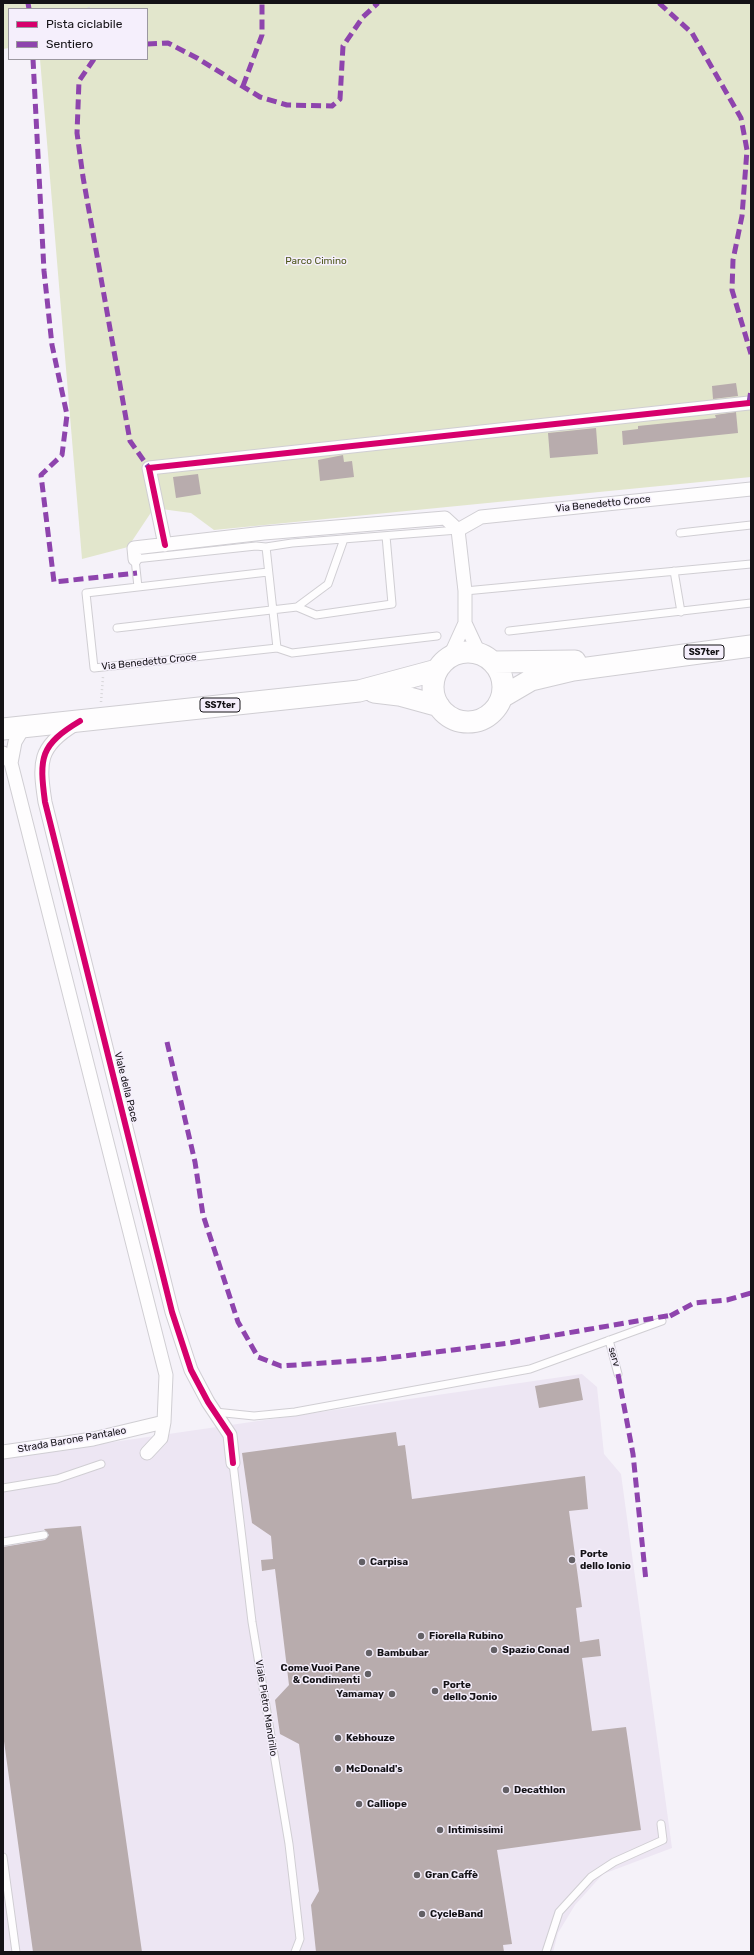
<!DOCTYPE html>
<html>
<head>
<meta charset="utf-8">
<style>
	body { margin:0 }
	#map { position:relative; width:754px; height:1955px; overflow:hidden; background:#f5f2f9; font-family:Rubik,sans-serif }
	canvas { display:block }
	.frame { position:absolute; inset:0; border:4px solid #141216; pointer-events:none }
	.legend { position:absolute; left:8px; top:8px; width:140px; height:52px; box-sizing:border-box; background:#f5effc; border:1px solid #9b97a0; margin:0; padding:5px 7px; list-style:none; font-size:12px; color:#141216 }
	.legend li { display:flex; align-items:center; gap:8px; height:20px }
	.legend b { width:20px; border:1px solid #9b97a0 }
</style>
</head>
<body>
<div id="map">
<canvas width="754" height="1955"></canvas>
<div class="frame"></div>
<ul class="legend">
<li><b style="height:5px;background:#d6006c"></b>Pista ciclabile</li>
<li><b style="height:5px;background:#8e44ad"></b>Sentiero</li>
</ul>
</div>
<script>
const g = document.querySelector('canvas').getContext('2d');
g.lineJoin = 'round';
function fill(path, color) {
  g.fillStyle = color;
  g.fill(path, 'evenodd');
}
function strokePath(path, color, width, dash) {
  g.strokeStyle = color;
  g.lineWidth = width;
  g.lineCap = dash ? 'butt' : 'round';
  g.setLineDash(dash || []);
  g.stroke(path);
}
function write(font, color, halo, rows, align = 'center') {
  g.font = font + ' Rubik,sans-serif';
  g.lineWidth = 3;
  g.setLineDash([]);
  g.textBaseline = 'middle';
  g.strokeStyle = halo;
  g.fillStyle = color;
  for (const [text, x, y, turn = 0] of rows) {
    g.save();
    g.translate(x, y);
    g.rotate((+turn || 0) * Math.PI / 180);
    g.textAlign = isNaN(turn) ? turn : align;
    if (halo) g.strokeText(text, 0, 0);
    g.fillText(text, 0, 0);
    g.restore();
  }
}
const built = new Path2D(`
	M 582,1374 L 597,1387 L 604,1454 L 621,1474 L 672,1848 L 603,1874 L 575,1905 L 558,1933 L 553,1952 L 3,1952 L 3,1458 Z`);
const green = new Path2D(`
	M 3,3 L 751,3 L 751,477 L 214,530 L 191,513 L 154,508 L 128,547 L 82,559 L 40,59 L 147,59 L 147,9 L 9,9 L 9,48 L 3,49 Z`);
const building = new Path2D(`
	M 736,383 L 738,396 L 713,399 L 712,386 Z
	M 736,412 L 738,433 L 623,445 L 622,431 L 638,429 L 638,426 L 716,418 L 715,415 Z
	M 596,428 L 598,454 L 550,458 L 548,433 Z
	M 343,455 L 344,462 L 352,461 L 354,477 L 320,481 L 318,460 Z
	M 198,474 L 201,494 L 176,498 L 173,477 Z
	M 579,1378 L 583,1400 L 539,1408 L 535,1386 Z
	M 396,1432 L 398,1446 L 405,1445 L 412,1499 L 585,1476 L 588,1509 L 569,1511 L 582,1607 L 576,1608 L 580,1642 L 599,1639 L 601,1656 L 582,1658 L 592,1731 L 626,1727 L 641,1830 L 497,1850 L 512,1944 L 503,1945 L 504,1952 L 316,1952 L 311,1905 L 319,1891 L 299,1744 L 280,1734 L 275,1700 L 289,1685 L 275,1569 L 262,1571 L 261,1560 L 273,1559 L 271,1536 L 252,1523 L 242,1453 Z
	M 81,1526 L 142,1952 L 33,1952 L 3,1734 L 3,1547 L 45,1540 L 49,1535 L 44,1529 Z`);
const path = new Path2D(`
	M 88,3 L 89,9
	M 101,702 L 103,677`);
const lane = new Path2D(`
	M 680,533 L 751,525
	M 266,547 L 277,648
	M 674,571 L 681,612
	M 268,572 L 86,593 L 94,668 L 277,648 L 292,653 L 437,636
	M 138,587 L 135,559 L 256,546 L 266,547 L 292,543 L 458,530
	M 465,591 L 751,564
	M 297,607 L 316,615 L 392,604 L 386,536
	M 117,628 L 297,607 L 328,584 L 344,539
	M 509,631 L 751,603
	M 609,1340 L 618,1374
	M 215,1412 L 254,1416 L 295,1412 L 530,1369 L 662,1321
	M 233,1463 L 252,1622 L 289,1844 L 300,1939 L 295,1952
	M 3,1488 L 57,1479 L 101,1464
	M 3,1542 L 44,1535
	M 3,1857 L 16,1952
	M 546,1952 L 559,1912 L 591,1877 L 614,1862 L 663,1840 L 661,1824`);
const street = new Path2D(`
	M 458,530 L 481,517 L 751,489
	M 165,545 L 149,468 L 749,403
	M 135,559 L 134,548 L 264,533 L 445,518 L 458,530 L 465,591 L 465,623 L 450,656
	M 465,623 L 479,653
	M 74,725 C 38,747 39,763 45,802 L 172,1312 L 191,1370 L 208,1402 L 230,1435 L 233,1463
	M 3,753 L 11,763 L 166,1375 L 164,1422 L 161,1438 L 147,1453
	M 11,763 L 15,742 L 24,727
	M 3,1452 L 93,1439 L 164,1422`);
const primary = new Path2D(`
	M433 687a35 35 0 1 1 70 0a35 35 0 1 1-70 0Z
	M 493,662 L 575,661
	M 374,692 L 399,695 L 439,706
	M 502,697 L 531,680 L 573,670 L 751,646
	M 3,729 L 359,691 L 437,670`);
const quiet = new Path2D(`
	M 28,3 L 29,9
	M 659,3 L 692,33 L 741,118 L 747,150 L 742,216 L 733,260 L 732,290 L 751,354
	M 147,44 L 168,43 L 197,58 L 260,97 L 287,105 L 332,106 L 340,99 L 343,46 L 363,17 L 378,3
	M 33,59 L 44,271 L 52,345 L 67,415 L 62,455 L 41,475 L 54,582 L 137,573
	M 94,59 L 79,81 L 77,133 L 83,177 L 130,441 L 149,468
	M 243,86 L 262,35 L 262,3
	M 749,403 L 751,390
	M 167,1042 L 195,1162 L 203,1215 L 238,1322 L 258,1357 L 281,1366 L 380,1359 L 509,1343 L 672,1315
	M 670,1316 L 694,1303 L 727,1300 L 751,1293
	M 618,1374 L 633,1454 L 646,1581`);
const cycleway = new Path2D(`
	M 165,545 L 149,468 L 749,403
	M 80,721 C 40,745 39,757 45,802 L 172,1312 L 191,1370 L 208,1402 L 230,1435 L 233,1463`);
const markers = [
	[572,1560,4,"#636065"],
	[362,1562,4,"#636065"],
	[421,1636,4,"#636065"],
	[494,1650,4,"#636065"],
	[369,1653,4,"#636065"],
	[368,1674,4,"#636065"],
	[435,1691,4,"#636065"],
	[392,1694,4,"#636065"],
	[338,1738,4,"#636065"],
	[338,1769,4,"#636065"],
	[506,1790,4,"#636065"],
	[359,1804,4,"#636065"],
	[440,1830,4,"#636065"],
	[417,1875,4,"#636065"],
	[422,1914,4,"#636065"]
];
const shields = [
	[704,652,40],
	[220,705,40]
];
const shieldNames = [
	["SS7ter",704,652],
	["SS7ter",220,705]
];
const parkNames = [
	["Parco Cimino",316,261]
];
const streetNames = [
	["Via Benedetto Croce",603,504,-6],
	["Via Benedetto Croce",149,662,-6],
	["Viale della Pace",126,1087,76],
	["serv",614,1357,74],
	["Strada Barone Pantaleo",72,1440,-10],
	["Viale Pietro Mandrillo",266,1708,81]
];
const poiNames = [
	["Porte",580,1554],
	["dello Ionio",580,1566],
	["Carpisa",370,1562],
	["Fiorella Rubino",429,1636],
	["Spazio Conad",502,1650],
	["Bambubar",377,1653],
	["Come Vuoi Pane",360,1668,"right"],
	["& Condimenti",360,1680,"right"],
	["Porte",443,1685],
	["dello Jonio",443,1697],
	["Yamamay",384,1694,"right"],
	["Kebhouze",346,1738],
	["McDonald's",346,1769],
	["Decathlon",514,1790],
	["Calliope",367,1804],
	["Intimissimi",448,1830],
	["Gran Caffè",425,1875],
	["CycleBand",430,1914]
];
fill(built, '#ede6f3');
fill(green, '#e2e6cc');
fill(building, '#b8acad');
strokePath(lane, '#d0ced3', 9);
strokePath(street, '#d0ced3', 15);
strokePath(primary, '#d0ced3', 23);
strokePath(path, '#d7d6d9', 2.5, [1, 3]);
strokePath(lane, '#fefdfe', 7);
strokePath(street, '#fefdfe', 13);
strokePath(primary, '#fefdfe', 21);
strokePath(quiet, '#8e44ad', 5, [10, 5]);
strokePath(cycleway, '#d6006c', 6);
for (const [x, y, r, color] of markers) {
  const dot = new Path2D();
  dot.arc(x, y, r, 0, 2 * Math.PI);
  g.fillStyle = color;
  g.fill(dot);
  strokePath(dot, '#f5effc', 1.5);
}
for (const [x, y, w] of shields) {
  const box = new Path2D();
  box.roundRect(x - w / 2, y - 7, w, 14, 3);
  g.fillStyle = '#f5effc';
  g.fill(box);
  strokePath(box, '#141216', 1);
}
write('bold 9px', '#141216', null, shieldNames);
write('10px', '#4e571a', '#f5effc', parkNames);
write('10px', '#141216', '#f5effc', streetNames);
write('bold 10px', '#141216', '#f5effc', poiNames, 'left');
</script>
</body>
</html>
